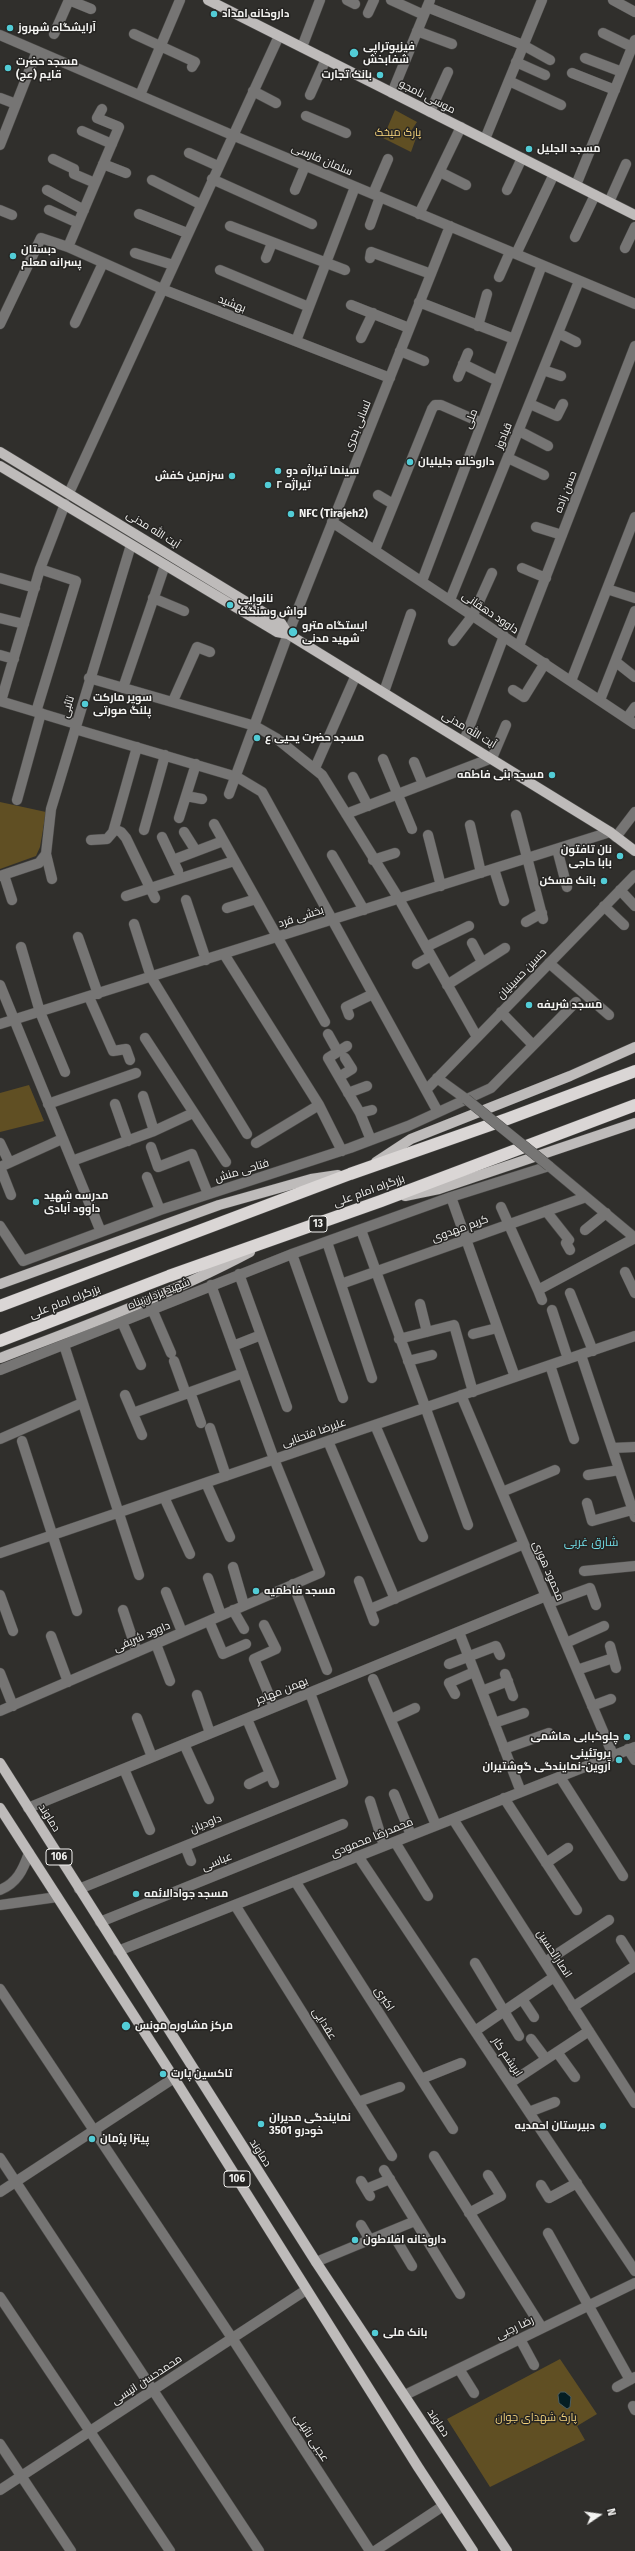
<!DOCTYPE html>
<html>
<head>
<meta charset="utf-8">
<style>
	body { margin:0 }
	#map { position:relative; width:635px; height:2551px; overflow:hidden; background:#302f2c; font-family:"Fira Sans",sans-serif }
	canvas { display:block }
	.north { position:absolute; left:579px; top:2495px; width:40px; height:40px; -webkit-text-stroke:3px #262523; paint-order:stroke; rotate:77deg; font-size:11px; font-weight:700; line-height:16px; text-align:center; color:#f3f3f1 }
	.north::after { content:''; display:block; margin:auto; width:14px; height:18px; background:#f3f3f1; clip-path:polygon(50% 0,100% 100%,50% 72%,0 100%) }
</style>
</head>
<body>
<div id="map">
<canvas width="635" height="2551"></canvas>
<div class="north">N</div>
</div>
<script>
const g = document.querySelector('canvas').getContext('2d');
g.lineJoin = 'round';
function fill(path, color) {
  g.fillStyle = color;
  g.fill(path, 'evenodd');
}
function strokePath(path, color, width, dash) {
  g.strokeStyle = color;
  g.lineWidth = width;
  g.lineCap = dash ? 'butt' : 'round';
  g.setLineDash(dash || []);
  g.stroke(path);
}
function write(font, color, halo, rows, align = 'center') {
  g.font = font + ' "Fira Sans",Cairo,sans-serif';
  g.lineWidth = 3;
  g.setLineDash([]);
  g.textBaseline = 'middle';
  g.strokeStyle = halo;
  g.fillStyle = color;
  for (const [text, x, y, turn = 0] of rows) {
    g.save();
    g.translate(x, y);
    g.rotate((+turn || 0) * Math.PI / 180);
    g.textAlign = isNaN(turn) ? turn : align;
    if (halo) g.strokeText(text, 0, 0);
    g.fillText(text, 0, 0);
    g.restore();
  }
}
const green = new Path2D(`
	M 395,110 L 417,122 L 409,134 L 416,138 L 411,152 L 383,138 Z
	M 0,802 L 46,812 L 40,847 L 36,856 L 0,869 Z
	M 29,1085 L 44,1121 L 0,1132 L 0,1093 Z
	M 560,2359 L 597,2414 L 577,2426 L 585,2440 L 490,2487 L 447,2419 Z`);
const water = new Path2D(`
	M 561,2392 L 565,2392 L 571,2397 L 570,2407 L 567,2409 L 559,2403 L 558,2395 Z`);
const minor = new Path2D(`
	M 69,0 L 91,9
	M 347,0 L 355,4
	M 391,0 L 424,15
	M 613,0 L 635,12
	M 427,7 L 523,45 L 550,60
	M 368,13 L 374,0
	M 417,31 L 452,44
	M 603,33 L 632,47
	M 54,34 L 69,0
	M 134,34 L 195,62 L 192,67
	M 0,35 L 232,135 L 635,304
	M 302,47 L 320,0
	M 585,58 L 622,72
	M 516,62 L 545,75
	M 572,73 L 615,90
	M 509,81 L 561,105
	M 253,91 L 276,103
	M 392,93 L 430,0
	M 140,95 L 180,0
	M 310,95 L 326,59
	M 0,98 L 16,104
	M 430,112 L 448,72
	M 306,116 L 346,133
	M 82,131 L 112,144
	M 485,139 L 542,0
	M 0,145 L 37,51
	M 189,153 L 218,166
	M 53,159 L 74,169 L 74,174 L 95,183
	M 103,164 L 126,173
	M 440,172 L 466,185
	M 212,179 L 312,224
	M 152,180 L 200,204
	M 576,185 L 635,40
	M 47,190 L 84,210
	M 295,190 L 305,166
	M 507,190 L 522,158
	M 373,194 L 388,159
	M 609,202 L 626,164
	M 0,210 L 12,215
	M 49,210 L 78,223
	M 139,214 L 187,233
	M 419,214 L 461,127
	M 370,225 L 380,197
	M 230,226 L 345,270
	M 575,237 L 595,195
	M 68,247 L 119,127 L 97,118 L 102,109
	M 625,248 L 635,227
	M 135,253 L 173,265
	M 516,254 L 554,174
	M 266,258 L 272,243
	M 370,258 L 371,252 L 431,274
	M 220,270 L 309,307
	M 499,277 L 510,252
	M 419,302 L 514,339
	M 351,305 L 409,328
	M 75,323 L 103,263
	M 0,324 L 41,238 L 68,247 L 162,289 L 390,378
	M 478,326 L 487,294
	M 558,333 L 576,342
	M 361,338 L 373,313
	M 296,341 L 355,187
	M 400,351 L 424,361
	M 463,364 L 498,381
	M 543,370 L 561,376
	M 458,377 L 468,353
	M 530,404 L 557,416 L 563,404
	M 519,431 L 548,446
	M 508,458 L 544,475
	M 69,493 L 279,36
	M 378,495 L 393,504
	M 332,522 L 635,724
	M 536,527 L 562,535
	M 375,550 L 432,409 L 435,405 L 441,405 L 482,423
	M 522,568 L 546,578
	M 0,578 L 35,588
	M 422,581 L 542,265
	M 607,589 L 635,598
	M 153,598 L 184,611
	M 450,600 L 579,281
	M 0,618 L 24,624
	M 453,641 L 473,615 L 492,573
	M 519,646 L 635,346
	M 0,655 L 14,659
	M 616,662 L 635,677
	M 89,678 L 255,726 L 276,738 L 322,775 L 399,899 L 477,1037
	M 571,681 L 635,517
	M 123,688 L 165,565
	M 513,690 L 524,697 L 545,663
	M 384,692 L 411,614
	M 600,700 L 635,611
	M 0,701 L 76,724
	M 1,701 L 40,569 L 65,504
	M 173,701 L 197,647 L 210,652
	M 36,712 L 76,581 L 40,569
	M 627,718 L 635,707
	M 75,729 L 237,777 L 262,792 L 438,1112
	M 464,741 L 504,636
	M 383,759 L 412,829
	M 414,762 L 423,784
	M 315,768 L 356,675
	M 353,777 L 368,806
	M 229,794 L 288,634 L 450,226
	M 186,796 L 202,799
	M 17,800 L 41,713
	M 346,814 L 492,758 L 506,725
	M 516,815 L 543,919
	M 179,818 L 196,764
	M 214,824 L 325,1022
	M 470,825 L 481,873
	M 114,829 L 121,832 L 126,838 L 155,898
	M 144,830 L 165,755
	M 184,832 L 196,851
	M 428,835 L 441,886
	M 162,837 L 178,871
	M 616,837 L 635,812
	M 91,840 L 107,839 L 113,832 L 137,747
	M 557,849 L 567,887
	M 332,855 L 364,910
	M 173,860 L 223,841
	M 373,860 L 395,853
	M 494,869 L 504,901
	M 4,875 L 12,900
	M 0,876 L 39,863 L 46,854
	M 52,879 L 46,854 L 51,809 L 131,545
	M 620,890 L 635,906
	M 126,896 L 234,861
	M 186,900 L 206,960
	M 604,906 L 624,925
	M 227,908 L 256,899
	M 526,922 L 542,913
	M 134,924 L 151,977 L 247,1134
	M 78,937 L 98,994
	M 472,943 L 482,962
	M 21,947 L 40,1012 L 65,1072
	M 426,947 L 469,926
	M 224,954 L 319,1105 L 342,1151
	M 549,963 L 609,1015
	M 417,964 L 431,956
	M 0,985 L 101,1232
	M 447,985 L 505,948
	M 89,997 L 113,1051 L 126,1049 L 130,1060
	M 501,1012 L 533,1045
	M 349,1015 L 346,1007 L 373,994
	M 0,1024 L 610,832
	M 328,1034 L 338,1052
	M 145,1038 L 226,1162
	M 347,1046 L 328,1058 L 360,1113 L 371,1140
	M 339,1077 L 352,1069 L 345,1058
	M 437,1078 L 466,1099
	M 426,1090 L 635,875
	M 348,1093 L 367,1086
	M 143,1096 L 154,1131
	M 48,1104 L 136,1073
	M 115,1104 L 128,1141
	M 360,1113 L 372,1110
	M 0,1143 L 9,1162
	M 256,1143 L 319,1105
	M 151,1147 L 158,1167 L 192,1154 L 208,1194
	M 72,1161 L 154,1131 L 193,1113
	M 0,1167 L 62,1139
	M 0,1167 L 11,1195
	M 147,1177 L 160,1210
	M 451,1197 L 515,1377
	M 501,1207 L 538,1290 L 635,1238
	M 546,1211 L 569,1240 L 566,1243 L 570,1250
	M 0,1226 L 23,1261 L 160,1210 L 350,1148 L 408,1126 L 491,1088 L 576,1002
	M 361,1230 L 468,1525
	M 585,1230 L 606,1213
	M 327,1242 L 372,1378
	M 292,1254 L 343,1398
	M 625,1272 L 635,1293
	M 239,1274 L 287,1407
	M 341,1284 L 586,1197
	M 538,1290 L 542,1300
	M 570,1293 L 593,1351
	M 420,1304 L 427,1332
	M 152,1309 L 171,1353
	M 552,1310 L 568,1359
	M 122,1322 L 141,1365
	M 473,1334 L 497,1328
	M 399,1339 L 454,1325 L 473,1392
	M 64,1345 L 139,1575
	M 233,1346 L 261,1335
	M 581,1355 L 635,1517
	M 174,1361 L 186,1394
	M 408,1361 L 432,1355
	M 550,1365 L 574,1439
	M 0,1370 L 292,1254 L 451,1197 L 549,1166 L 635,1238
	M 190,1392 L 201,1423
	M 125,1395 L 142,1435
	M 461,1395 L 613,1755
	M 133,1413 L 243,1373
	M 375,1425 L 423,1537
	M 210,1428 L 226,1476
	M 0,1439 L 82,1403
	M 22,1441 L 77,1611
	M 328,1441 L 395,1599
	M 612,1448 L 635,1447
	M 588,1475 L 619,1470
	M 206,1483 L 230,1537
	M 502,1492 L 555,1470
	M 164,1497 L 190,1554
	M 587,1503 L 592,1521 L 635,1509
	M 0,1553 L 635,1336
	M 233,1567 L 244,1605
	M 584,1571 L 635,1566
	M 208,1578 L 221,1615
	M 359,1581 L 374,1621
	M 293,1584 L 327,1670
	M 166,1592 L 182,1632
	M 0,1595 L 13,1631
	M 549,1603 L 590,1588 L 596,1605
	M 370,1609 L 524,1544
	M 123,1610 L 137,1652
	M 233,1610 L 244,1629
	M 209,1621 L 223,1654 L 246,1644
	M 264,1625 L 276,1649 L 254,1659 L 274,1707
	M 459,1632 L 521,1792
	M 51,1636 L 68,1682
	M 566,1643 L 604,1626
	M 156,1644 L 170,1681
	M 610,1646 L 616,1668
	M 449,1664 L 496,1646 L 500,1655
	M 577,1670 L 613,1658
	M 0,1673 L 13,1706
	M 505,1674 L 513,1696
	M 373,1679 L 436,1825
	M 482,1691 L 508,1681
	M 455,1694 L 449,1683 L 474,1672
	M 197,1695 L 210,1733
	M 592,1706 L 611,1699
	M 0,1711 L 320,1573 L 274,1459 L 211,1285
	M 137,1718 L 152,1757
	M 247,1719 L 274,1783
	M 391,1719 L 415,1708
	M 494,1723 L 524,1713
	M 184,1744 L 209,1799
	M 504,1749 L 549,1733
	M 628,1749 L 635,1760
	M 124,1769 L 150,1830
	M 560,1777 L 623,1876
	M 249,1784 L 270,1774
	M 394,1794 L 411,1835
	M 504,1798 L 577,1910
	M 370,1801 L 384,1846
	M 28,1808 L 546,1596
	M 453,1819 L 635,2103
	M 395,1842 L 428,1896
	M 185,1846 L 191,1861
	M 358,1856 L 635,2271
	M 546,1863 L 568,1848
	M 295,1881 L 453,2129
	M 79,1889 L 343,1782 L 310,1693
	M 0,1890 C 17,1883 23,1870 29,1853
	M 0,1905 L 57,1897
	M 235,1905 L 392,2156
	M 100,1922 L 343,1824
	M 621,1940 L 635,1962
	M 118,1951 L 635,1747
	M 545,1962 L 609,1920
	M 475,1963 L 519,2036
	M 0,1989 L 232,2338 L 370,2551
	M 522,1999 L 534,2017
	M 573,2007 L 635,1966
	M 475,2031 L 554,1977
	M 531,2039 L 546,2059
	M 557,2052 L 575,2077
	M 421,2079 L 461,2063
	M 510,2083 L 589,2031
	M 358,2102 L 400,2087
	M 529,2112 L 555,2102
	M 434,2156 L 542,2328
	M 0,2158 L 259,2551
	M 384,2170 L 460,2294
	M 361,2181 L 370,2196
	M 541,2185 L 549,2198 L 577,2183
	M 366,2189 L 390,2179
	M 0,2192 L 174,2078
	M 469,2213 L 501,2196 L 488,2175
	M 361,2225 L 370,2240
	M 391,2231 L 412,2266
	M 548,2233 L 630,2380
	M 316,2262 L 415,2221
	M 0,2297 L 170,2551
	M 520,2339 L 534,2365
	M 459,2369 L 474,2393
	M 617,2387 L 635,2377
	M 405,2395 L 635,2283
	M 633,2406 L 635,2410
	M 0,2444 L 71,2551
	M 0,2490 L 306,2290
	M 375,2551 L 443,2506`);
const major = new Path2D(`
	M 208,0 L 635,215
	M 0,452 L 281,623 L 288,634
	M 0,466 L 277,632 L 288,634 L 610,832 L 635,851
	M 376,1162 L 411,1139 L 570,1076 L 635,1047
	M 405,1196 L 439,1189 L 635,1123
	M 0,1284 L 219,1205 L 311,1179 L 338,1175
	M 0,1358 C 85,1326 171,1294 250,1252
	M 0,1763 L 316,2262 L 507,2551
	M 0,1808 L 174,2078 L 418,2467 L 473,2551`);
const highway = new Path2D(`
	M 0,1306 L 350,1174 L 507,1119 L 635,1071
	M 0,1341 L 169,1276 L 381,1201 L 635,1105`);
const minorBridge = new Path2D(`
	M 466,1099 L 549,1166`);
const markers = [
	[214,14,4,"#52ccd6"],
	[10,28,4,"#52ccd6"],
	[354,53,5,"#52ccd6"],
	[8,68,4,"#52ccd6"],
	[380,75,4,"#52ccd6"],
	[529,149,4,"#52ccd6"],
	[13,256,4,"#52ccd6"],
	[410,462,4,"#52ccd6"],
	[278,471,4,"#52ccd6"],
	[232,476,4,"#52ccd6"],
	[268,485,4,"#52ccd6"],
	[291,514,4,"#52ccd6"],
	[230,605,4,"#52ccd6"],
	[293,632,5,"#52ccd6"],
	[85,704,4,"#52ccd6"],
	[257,738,4,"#52ccd6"],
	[552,775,4,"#52ccd6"],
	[620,856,4,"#52ccd6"],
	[604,881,4,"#52ccd6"],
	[529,1005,4,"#52ccd6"],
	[36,1202,4,"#52ccd6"],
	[256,1591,4,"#52ccd6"],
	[627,1737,4,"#52ccd6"],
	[619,1760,4,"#52ccd6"],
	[136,1894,4,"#52ccd6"],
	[126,2026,5,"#52ccd6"],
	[163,2074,4,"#52ccd6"],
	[261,2124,4,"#52ccd6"],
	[603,2126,4,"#52ccd6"],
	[92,2139,4,"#52ccd6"],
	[355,2240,4,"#52ccd6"],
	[375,2333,4,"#52ccd6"]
];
const shields = [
	[318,1224,18],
	[59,1857,26],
	[237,2179,26]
];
const shieldNames = [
	["13",318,1224],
	["106",59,1857],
	["106",237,2179]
];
const poiNames = [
	["داروخانه امداد",222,14],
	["آرایشگاه شهروز",18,28],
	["فیزیوتراپی",363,47],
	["شفابخش",363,60],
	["مسجد حضرت",16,62],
	["قایم (عج)",16,75],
	["بانک تجارت",372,75,"right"],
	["مسجد الجلیل",537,149],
	["دبستان",21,250],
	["پسرانه معلم",21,263],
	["داروخانه جلیلیان",418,462],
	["سینما تیراژه دو",286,471],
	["سرزمین کفش",224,476,"right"],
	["تیراژه ۲",276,485],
	["NFC (Tirajeh2)",299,514],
	["نانوایی",238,599],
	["لواش وسنگک",238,612],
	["ایستگاه مترو",302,626],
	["شهید مدنی",302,639],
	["سوپر مارکت",93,698],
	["پلنگ صورتی",93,711],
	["مسجد حضرت یحیی ع",265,738],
	["مسجد بنی فاطمه",544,775,"right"],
	["نان تافتون",612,850,"right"],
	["بابا حاجی",612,863,"right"],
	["بانک مسکن",596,881,"right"],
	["مسجد شریفه",537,1005],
	["مدرسه شهید",44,1196],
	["داوود آبادی",44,1209],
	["مسجد فاطمیه",264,1591],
	["چلوکبابی هاشمی",619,1737,"right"],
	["پروتئینی",611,1754,"right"],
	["آروین-نمایندگی گوشتیران",611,1767,"right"],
	["مسجد جوادالائمه",144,1894],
	["مرکز مشاوره مونس",135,2026],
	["تاکسین پارت",171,2074],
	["نمایندگی مدیران",269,2118],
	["خودرو 3501",269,2131],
	["دبیرستان احمدیه",595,2126,"right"],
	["پیتزا پژمان",100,2139],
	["داروخانه افلاطون",363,2240],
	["بانک ملی",383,2333]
];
const streetNames = [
	["موسی نامجو",427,97,27],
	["سلمان فارسی",322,160,23],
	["بهشید",232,304,21],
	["ملی",471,419,-69],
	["لسانی بحری",358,426,-68],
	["قبادوز",504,436,-68],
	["حسن زاده",566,492,-69],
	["آیت الله مدنی",153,530,32],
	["داوود دهقانی",490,613,34],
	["تائبی",68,707,-74],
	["آیت الله مدنی",469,730,31],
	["بخشی فرد",301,917,-18],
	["حسین حسینیان",522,974,-46],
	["فتاحی منش",242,1171,-17],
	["بزرگراه امام علی",369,1191,-20],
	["کریم مهدوی",460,1229,-20],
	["شهید یزدان‌پناه",159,1294,-22],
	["بزرگراه امام علی",65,1302,-21],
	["علیرضا فتحنایی",314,1433,-19],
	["محمود هوری",548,1571,67],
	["داوود شریفی",142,1637,-23],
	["بهمن مهاجر",282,1691,-22],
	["دماوند",49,1818,58],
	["داودیان",206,1824,-22],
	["محمدرضا محمودی",372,1838,-22],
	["عباسی",217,1862,-22],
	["انصارالحسین",554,1954,57],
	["اکبری",384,1999,57],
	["عقدایی",324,2024,58],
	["ابریشم کار",507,2057,56],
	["دماوند",260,2153,57],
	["رضا رجبی",515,2328,-26],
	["محمدحسن انیسی",147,2380,-33],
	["دماوند",438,2423,56],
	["عجبی نائینی",311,2438,57]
];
const parkNames = [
	["پارک میخک",398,133],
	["پارک شهدای جوان",536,2418]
];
const neighbourhoodNames = [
	["شارق غربی",591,1543]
];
fill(green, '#604f23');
fill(water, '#041e23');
strokePath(water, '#4c5e61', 1);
strokePath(minor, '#4b4a48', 11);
strokePath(major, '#4b4a48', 11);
strokePath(highway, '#4b4a48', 13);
strokePath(minor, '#767574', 10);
strokePath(major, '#bebbba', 10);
strokePath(highway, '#dad6d5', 12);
strokePath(minorBridge, '#4b4a48', 11, []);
strokePath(minorBridge, '#767574', 10);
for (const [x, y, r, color] of markers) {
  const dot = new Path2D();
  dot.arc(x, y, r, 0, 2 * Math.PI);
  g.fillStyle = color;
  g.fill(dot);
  strokePath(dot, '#262523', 1.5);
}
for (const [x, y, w] of shields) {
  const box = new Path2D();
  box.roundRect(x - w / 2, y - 8, w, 16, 3);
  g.fillStyle = '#262523';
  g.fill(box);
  strokePath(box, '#f3f3f1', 1);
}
write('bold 10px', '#f3f3f1', null, shieldNames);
write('bold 11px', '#f3f3f1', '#262523', poiNames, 'left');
write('11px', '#f3f3f1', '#262523', streetNames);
write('11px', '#f4d27b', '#262523', parkNames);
write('12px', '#71dce6', '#262523', neighbourhoodNames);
</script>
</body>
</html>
